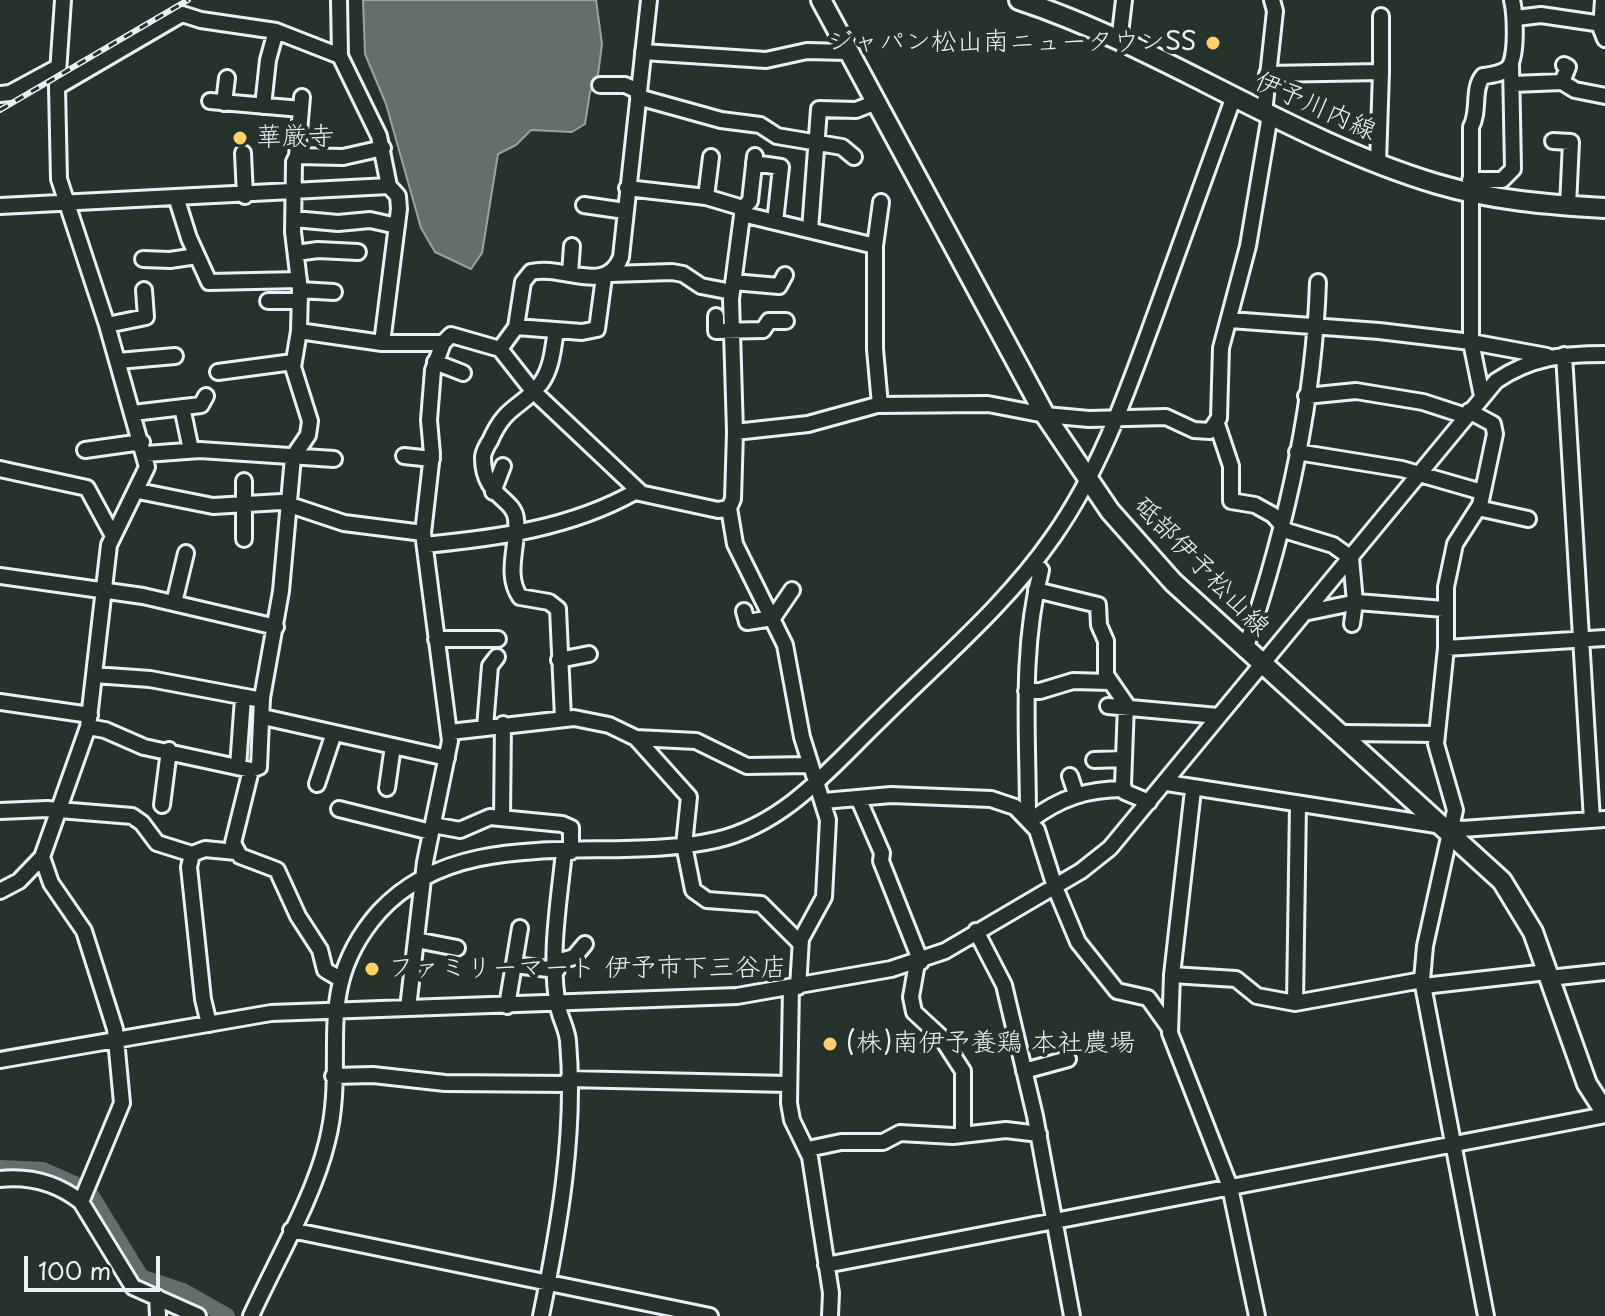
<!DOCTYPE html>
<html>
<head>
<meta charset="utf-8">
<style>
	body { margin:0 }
	#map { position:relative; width:1605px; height:1316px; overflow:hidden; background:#26332d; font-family:"Playpen Sans",sans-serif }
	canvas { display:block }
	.scale { position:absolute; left:24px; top:1256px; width:136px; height:36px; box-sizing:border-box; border:4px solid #e8f1f8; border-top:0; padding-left:10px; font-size:24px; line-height:28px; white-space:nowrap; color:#e8f1f8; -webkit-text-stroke:6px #26332d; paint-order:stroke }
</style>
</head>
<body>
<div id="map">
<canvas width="1605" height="1316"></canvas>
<div class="scale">100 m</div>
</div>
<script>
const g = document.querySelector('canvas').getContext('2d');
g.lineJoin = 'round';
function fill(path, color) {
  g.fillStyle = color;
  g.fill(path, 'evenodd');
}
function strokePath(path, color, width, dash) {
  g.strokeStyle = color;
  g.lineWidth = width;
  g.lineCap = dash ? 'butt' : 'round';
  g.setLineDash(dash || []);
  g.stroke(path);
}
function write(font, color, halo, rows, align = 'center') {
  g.font = font + ' "Playpen Sans","Klee One",sans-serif';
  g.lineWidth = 8;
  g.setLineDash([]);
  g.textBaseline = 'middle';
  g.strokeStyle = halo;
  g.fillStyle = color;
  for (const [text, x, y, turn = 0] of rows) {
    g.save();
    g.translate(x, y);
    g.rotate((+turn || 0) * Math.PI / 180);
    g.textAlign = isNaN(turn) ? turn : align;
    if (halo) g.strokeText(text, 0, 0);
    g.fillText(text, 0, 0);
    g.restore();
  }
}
const water = new Path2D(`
	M 363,0 L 596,0 L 602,44 L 597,82 L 590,92 L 585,124 L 572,132 L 531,130 L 516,145 L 498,154 L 482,253 L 471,269 L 435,252 L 421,228 L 386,104 L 365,54 Z`);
const river = new Path2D(`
	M 0,1168 L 43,1170 L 77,1185 L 91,1195 L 141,1277 L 183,1291 L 227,1316`);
const minor = new Path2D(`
	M 339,0 L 340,56 L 379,136 L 389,186
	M 1603,0 L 1601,29 L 1605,39
	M 1381,16 L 1381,72
	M 1516,18 L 1541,15 L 1602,24
	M 1119,42 L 1124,0
	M 643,52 L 766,60 L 807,51 L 846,52
	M 1564,65 L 1568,67 L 1562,82 L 1575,90 L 1605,96
	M 1267,74 L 1381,72 L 1378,163
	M 1513,84 L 1562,82
	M 600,85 L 625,85 L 638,91
	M 57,87 L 182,14 L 201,20 L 276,31 L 340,56
	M 0,94 L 10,93 L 58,67
	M 638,97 L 721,120 L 760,125 L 777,136 L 842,147 L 854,157
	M 210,101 L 301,109
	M 224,103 L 227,78
	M 263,106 L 268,60 L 276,31
	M 1264,113 L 1275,11 L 1272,0
	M 1553,141 L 1571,142 L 1568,206
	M 243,153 L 245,196
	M 297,156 L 302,97
	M 754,163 L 781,167 L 775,222
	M 1470,180 L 1502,180 L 1513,169 L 1511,65
	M 627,188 L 706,197 L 743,208 L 731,299 L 735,432 L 733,499 L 729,508 L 735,544 L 785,645 L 802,737 L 828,820 L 824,897 L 801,939 L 798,987
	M 706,197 L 711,157
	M 177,200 L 189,238 L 209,282 L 299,280
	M 584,205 L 625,211
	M 0,206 L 389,186 L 398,196 L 399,209 L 382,343
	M 743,208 L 750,201 L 755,156
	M 742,214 L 875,246 L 875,349 L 880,405
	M 294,219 L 338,223 L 370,220 L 397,226
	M 810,230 L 819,109 L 856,110 L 874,103
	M 875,246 L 881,202
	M 296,253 L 318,250 L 358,252
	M 143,259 L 170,260 L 197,256
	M 570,273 L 572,246
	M 611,274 L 672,272 L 683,274 L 701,286 L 732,292
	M 733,282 L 779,286 L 785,275
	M 300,290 L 334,292
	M 268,301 L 300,301
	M 716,316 L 716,331 L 763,330 L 769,321 L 786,321
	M 1230,320 L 1379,331 L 1471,342 L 1547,356
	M 107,325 L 146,317 L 144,290
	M 516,327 L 582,332 L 597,329 L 604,277
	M 556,330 C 553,348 552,368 541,383 C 521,409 506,404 490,441 C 487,445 483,453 483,458 C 483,497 514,498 516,519 C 519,544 504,574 520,597 L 549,602 L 558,609 L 563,718
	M 299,331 L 382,343 L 443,343
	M 500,349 L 533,391 L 640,492
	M 1564,355 L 1592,820
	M 118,361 L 175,356
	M 435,362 L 463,373
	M 218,372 L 293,362
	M 1306,396 L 1356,391 L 1423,402 L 1466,416
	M 1482,396 L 1471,342 L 1471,127 C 1480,111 1472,89 1483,76 C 1491,75 1501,74 1507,69 C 1518,60 1515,13 1512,0
	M 182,407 L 191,450
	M 1469,411 L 1493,424 L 1495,434 L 1480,505 L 1455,544 L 1446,587 L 1446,648 L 1436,744 L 1455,810 L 1425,946 L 1422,980 L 1486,1316
	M 133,413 L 201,405 L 206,396
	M 1217,424 L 1231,466 L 1231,501 L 1255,505 L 1273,515 L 1287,531 L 1333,545 L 1351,558 L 1355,602 L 1352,624
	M 735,432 L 808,424 L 877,405 L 988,404 L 1045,415 L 1089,419 L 1166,417 L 1194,430 L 1210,431 L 1219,418 L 1221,348 L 1248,246 L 1270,115
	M 85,450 L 142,442
	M 1297,452 L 1402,469 L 1482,492
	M 146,454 L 200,450 L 334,459
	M 404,456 L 432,459
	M 0,469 L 87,488 L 112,534
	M 244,481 L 244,539
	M 138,491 L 213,506 L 281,502 L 344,523 L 423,533
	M 493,492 L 503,466
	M 1478,508 L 1528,519
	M 425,545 C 497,538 571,528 635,492 L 718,510 L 729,508
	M 0,576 L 143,596 L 276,627
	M 1036,590 L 1098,605 L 1099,625 L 1106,641 L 1106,675 L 1126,704 L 1123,785 L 1125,792 L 1149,802
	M 174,603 L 186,553
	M 744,611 L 747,622 L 773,618 L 792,590
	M 1304,613 L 1357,602 L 1444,609
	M 436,639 L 498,639
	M 1446,648 L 1605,638
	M 1245,650 C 1285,532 1314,406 1318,282
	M 559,660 L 589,654
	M 94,675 L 150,679 L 262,700
	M 1026,691 L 1040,691 L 1073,681 L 1110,682
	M 0,702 L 90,715
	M 1108,706 L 1218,716
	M 263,717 L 447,758
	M 88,727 L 105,730 L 144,747 L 251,770
	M 485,727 L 490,666 L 497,657
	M 450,732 L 574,718 L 609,725 L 636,738 L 696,741 L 747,766 L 810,765
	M 1342,737 L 1345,733 L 1436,734
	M 636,738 L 689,797 L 684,845 L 693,890 L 707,900 L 761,904 L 800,943
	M 1094,760 L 1124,759
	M 238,767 L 243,698
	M 1070,776 L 1076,794
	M 1167,783 L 1462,829 L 1605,819
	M 317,784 L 334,733
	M 387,788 L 393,746
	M 1193,790 L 1172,975 L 1170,1033 L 1230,1187 L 1257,1316
	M 859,800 L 882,853 L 881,861 L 921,962
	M 824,801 L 891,795 L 991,799 L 1015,807 L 1037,830 L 1055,887 L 1078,942 L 1117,991 L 1148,998 L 1168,1026
	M 162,805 L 169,750
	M 339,809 L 431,832
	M 0,811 L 47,809 L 132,816 L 142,823 L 157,843 L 192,854
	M 502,817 L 503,724
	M 1028,817 C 1028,734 1020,652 1041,570 L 1034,562
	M 1031,820 C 1060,798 1087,789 1124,789
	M 433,825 L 460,830 L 490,817 L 562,824 L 571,828 L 571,852
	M 42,857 L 51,883 L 84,931 L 115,1029 L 122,1103 L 81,1202
	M 0,891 L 19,881 L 42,857 L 88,727 L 109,545 L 147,467 L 107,325 L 59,179 L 57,87 L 63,0
	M 976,931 L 1004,985 L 1035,1116 L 1072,1316
	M 416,940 L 457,948
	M 557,962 L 574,957 L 585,944
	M 917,963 L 911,997 L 914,1012 L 941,1037 L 963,1071 L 963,1135
	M 514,965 L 557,970
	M 1172,975 L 1236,979 L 1257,996 L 1295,1003 L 1422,980
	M 1549,978 L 1605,972
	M 340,979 L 325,970 L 320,950 L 298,916 L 277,870 L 240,856 L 233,843 L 251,770 L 259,767 L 262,698 L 281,591 L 293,457 L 308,435 L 310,421 L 293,367 L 299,331 L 300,290 L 293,232 L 294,162 L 297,156 L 343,157 L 383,148
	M 1424,986 L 1547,972
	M 791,987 L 789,1103 L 792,1120 L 810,1157 L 831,1293 L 830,1316
	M 1295,1003 L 1298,804
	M 507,1006 L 520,928
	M 408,1008 L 425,862 L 450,741 L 423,533 L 432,454 L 429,420 L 433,370 L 443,343 L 451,335 L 500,349 L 516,327 L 523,282 L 531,272 C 563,264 606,296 621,257 L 649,0
	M 209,1024 L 203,999 L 189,867 L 192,854 L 205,849 L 236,852
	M 0,1060 L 271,1013 L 737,996 L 891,969 L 945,951 L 1081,871 L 1110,848 L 1496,381 C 1531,357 1564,354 1605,354
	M 1024,1071 L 1068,1059
	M 333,1076 L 373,1075 L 445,1083 L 568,1084
	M 568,1079 L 788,1084
	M 808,1149 L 841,1142 L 883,1142 L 900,1133 L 953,1136 L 1006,1130 L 1039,1134
	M 0,1179 C 30,1176 57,1183 81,1202 L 133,1287 L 198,1316
	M 291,1230 L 710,1316
	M 826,1265 L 1605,1115
	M 157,1297 L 158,1316
	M 251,1316 C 275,1263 314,1197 327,1142 C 349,1056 310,990 379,912 C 463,820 607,865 716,840 C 786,824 832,766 881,719 C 939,661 1006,605 1053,537 C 1100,470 1126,395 1154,318 C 1181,245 1207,172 1233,99
	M 541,1316 C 559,1228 576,1132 568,1041 C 567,1029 560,1018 558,1006 C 549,957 559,901 564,852`);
const major = new Path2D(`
	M 821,0 L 1045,415 L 1110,511 L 1173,582 L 1502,881 L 1533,932 L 1587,1084 L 1605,1112
	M 1019,0 C 1164,48 1290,140 1437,184 C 1491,200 1549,205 1605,208`);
const rail = new Path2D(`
	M 0,110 L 188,0`);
const markers = [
	[1213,43,8,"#ffd166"],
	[240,138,8,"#ffd166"],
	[372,969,8,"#ffd166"],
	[830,1044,8,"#ffd166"]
];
const poiNames = [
	["ジャパン松山南ニュータウンSS",1197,43,"right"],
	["華厳寺",256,138],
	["ファミリーマート 伊予市下三谷店",388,969],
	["(株)南伊予養鶏 本社農場",846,1044]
];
const streetNames = [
	["伊予川内線",1315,107,24],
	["砥部伊予松山線",1201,567,46]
];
fill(water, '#636f6d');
strokePath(water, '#98a3a5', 2);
strokePath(river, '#636f6d', 16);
strokePath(minor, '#e8f1f8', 20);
strokePath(major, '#e8f1f8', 24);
strokePath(minor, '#26332d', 14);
strokePath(major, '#26332d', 18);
strokePath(rail, '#e8f1f8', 6);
strokePath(rail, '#26332d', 3, [9]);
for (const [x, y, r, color] of markers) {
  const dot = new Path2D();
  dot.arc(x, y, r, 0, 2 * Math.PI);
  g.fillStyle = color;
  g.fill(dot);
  strokePath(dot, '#26332d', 3);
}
write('26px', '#e8f1f8', '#26332d', poiNames, 'left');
write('26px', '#e8f1f8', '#26332d', streetNames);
</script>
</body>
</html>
